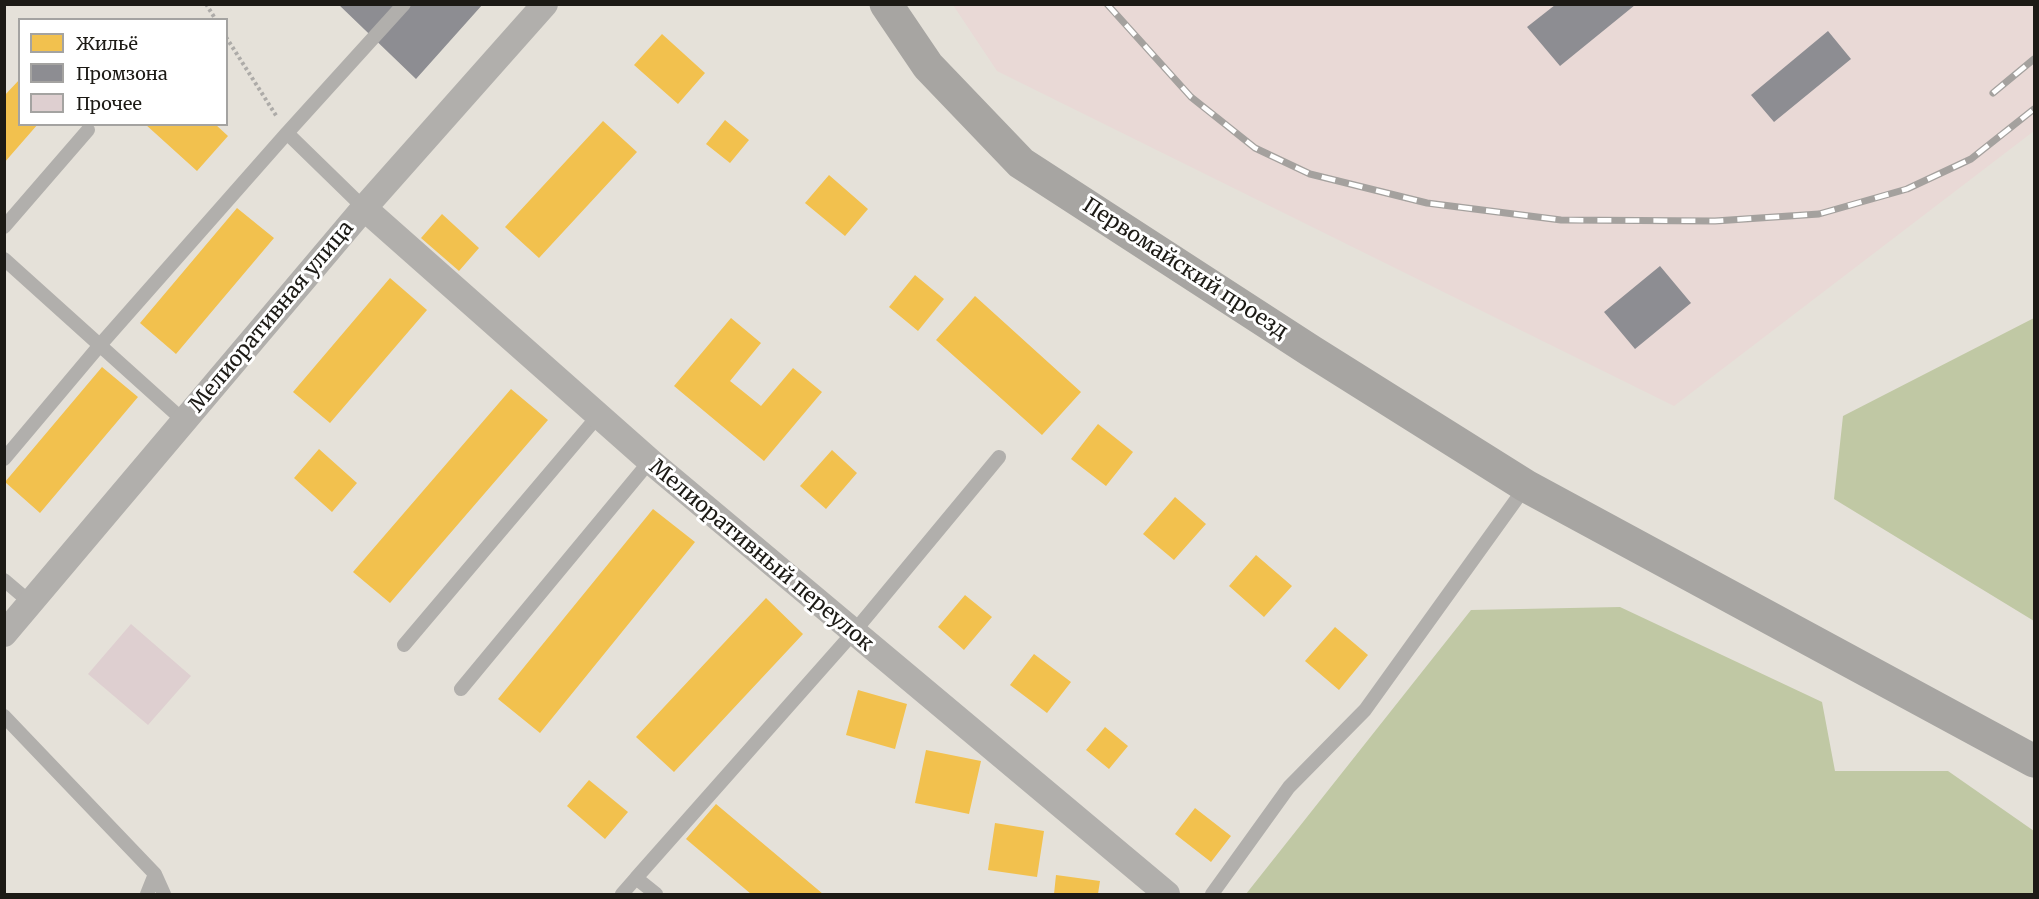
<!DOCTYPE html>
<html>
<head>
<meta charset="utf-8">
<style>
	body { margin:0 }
	#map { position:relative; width:2039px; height:899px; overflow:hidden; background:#e5e1d9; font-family:Merriweather,serif }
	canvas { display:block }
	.frame { position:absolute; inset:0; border:6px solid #1c1a15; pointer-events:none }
	.legend { position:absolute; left:18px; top:18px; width:210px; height:108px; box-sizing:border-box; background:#fff; border:2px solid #a4a3a1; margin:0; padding:8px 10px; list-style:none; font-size:18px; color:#1c1a15 }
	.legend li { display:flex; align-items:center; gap:12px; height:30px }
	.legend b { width:30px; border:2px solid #a4a3a1 }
</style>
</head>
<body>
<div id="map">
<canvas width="2039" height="899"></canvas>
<div class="frame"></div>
<ul class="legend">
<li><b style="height:16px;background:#f2c14e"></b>Жильё</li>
<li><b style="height:16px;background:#8d8d92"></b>Промзона</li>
<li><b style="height:16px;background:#decfd0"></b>Прочее</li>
</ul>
</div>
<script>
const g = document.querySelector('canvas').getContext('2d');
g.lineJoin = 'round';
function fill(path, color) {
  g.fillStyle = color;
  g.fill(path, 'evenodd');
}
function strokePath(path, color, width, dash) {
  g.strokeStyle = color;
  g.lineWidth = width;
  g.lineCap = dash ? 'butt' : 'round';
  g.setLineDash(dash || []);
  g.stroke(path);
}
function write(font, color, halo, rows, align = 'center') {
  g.font = font + ' Merriweather,serif';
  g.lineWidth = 6;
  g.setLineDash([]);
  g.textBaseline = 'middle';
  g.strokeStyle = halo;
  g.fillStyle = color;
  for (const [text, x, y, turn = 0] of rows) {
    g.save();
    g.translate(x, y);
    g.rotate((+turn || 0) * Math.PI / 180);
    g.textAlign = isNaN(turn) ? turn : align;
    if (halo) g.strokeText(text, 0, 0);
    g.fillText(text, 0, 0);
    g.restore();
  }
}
const industrial = new Path2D(`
	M 953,5 L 2034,5 L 2034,131 L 1674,406 L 997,71 Z`);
const forest = new Path2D(`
	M 2034,318 L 2034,621 L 1834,499 L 1843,416 Z
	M 1620,607 L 1822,702 L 1835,771 L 1948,771 L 2034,831 L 2034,894 L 1246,894 L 1471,610 Z`);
const homes = new Path2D(`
	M 662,34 L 705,73 L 678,104 L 634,65 Z
	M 20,79 L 20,124 L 38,124 L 4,163 L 4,96 Z
	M 725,120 L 749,140 L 730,163 L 706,144 Z
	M 603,121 L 637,152 L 539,258 L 505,227 Z
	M 145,124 L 215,124 L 228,136 L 197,171 Z
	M 829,175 L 868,209 L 845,236 L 805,203 Z
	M 237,208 L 274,238 L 176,354 L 140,323 Z
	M 442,214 L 479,248 L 459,271 L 421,238 Z
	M 915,275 L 944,299 L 918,331 L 889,307 Z
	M 390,278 L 427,310 L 330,423 L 293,392 Z
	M 975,296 L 1081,392 L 1042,435 L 936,340 Z
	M 731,318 L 761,343 L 730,381 L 761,406 L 793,368 L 822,392 L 764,461 L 674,386 Z
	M 102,367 L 138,397 L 40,513 L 5,482 Z
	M 511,389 L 548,420 L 390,603 L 353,572 Z
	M 1098,424 L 1133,452 L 1106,486 L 1071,459 Z
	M 319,449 L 357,483 L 332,512 L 294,478 Z
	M 832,450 L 857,473 L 826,509 L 800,486 Z
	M 1175,497 L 1206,524 L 1174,560 L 1143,534 Z
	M 653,509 L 695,542 L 540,733 L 498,699 Z
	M 1256,555 L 1292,586 L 1264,617 L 1229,586 Z
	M 965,595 L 992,617 L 964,650 L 938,627 Z
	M 766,598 L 803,634 L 674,772 L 636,737 Z
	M 1335,627 L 1368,655 L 1339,690 L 1305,661 Z
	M 1034,654 L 1071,682 L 1047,713 L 1010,685 Z
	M 858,690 L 907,704 L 895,749 L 846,735 Z
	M 1105,727 L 1128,746 L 1109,769 L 1086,750 Z
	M 926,750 L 981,761 L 969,814 L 915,803 Z
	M 589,780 L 628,812 L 605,839 L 567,806 Z
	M 716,804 L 823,894 L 751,894 L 686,839 Z
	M 1195,808 L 1231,836 L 1211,862 L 1175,834 Z
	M 995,823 L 1044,831 L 1037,877 L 988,870 Z
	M 1056,875 L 1100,881 L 1098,894 L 1054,894 Z`);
const industry = new Path2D(`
	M 338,4 L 483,4 L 416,79 Z
	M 1555,5 L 1635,5 L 1560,66 L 1527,27 Z
	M 1828,31 L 1851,59 L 1774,122 L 1751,95 Z
	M 1660,266 L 1691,303 L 1635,349 L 1604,312 Z`);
const building = new Path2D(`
	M 131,624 L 191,676 L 148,725 L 88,674 Z`);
const path = new Path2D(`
	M 206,4 L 216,20
	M 226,37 L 277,117`);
const service = new Path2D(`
	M 364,208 L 287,133 L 404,4
	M 4,227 L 88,130
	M 4,259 L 184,421
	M 4,459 L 100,345 L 287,133
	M 4,580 L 31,603
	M 404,645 L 598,416
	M 461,689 L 650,461
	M 4,716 L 155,874 L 164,894
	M 147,894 L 155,874
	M 622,894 L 636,878
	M 656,894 L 636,878 L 853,633 L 999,457
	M 1212,894 L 1289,787 L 1365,710 L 1526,486`);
const minor = new Path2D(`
	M 364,208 L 650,461 L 1167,894
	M 4,634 L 364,208 L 545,4`);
const secondary = new Path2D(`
	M 886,4 L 928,66 L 1021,163 L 1311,351 L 1526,486 L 2034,761`);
const rail = new Path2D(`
	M 1107,4 L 1191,97 L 1255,148 L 1310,174 L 1427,203 L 1561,220 L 1715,221 L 1819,214 L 1907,189 L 1971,159 L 2034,109
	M 1993,93 L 2034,59`);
const streetNames = [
	["Первомайский проезд",1185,269,33],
	["Мелиоративная улица",272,317,-50],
	["Мелиоративный переулок",761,556,40]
];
fill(industrial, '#e9d9d6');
fill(forest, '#c0c8a4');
fill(homes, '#f2c14e');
fill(industry, '#8d8d92');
fill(building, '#decfd0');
strokePath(path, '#adaba8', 4, [3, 3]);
strokePath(service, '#b1afac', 14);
strokePath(minor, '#b1afac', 26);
strokePath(secondary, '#a7a5a2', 33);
strokePath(rail, '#a4a19e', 7);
strokePath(rail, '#fff', 4.5, [14]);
write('21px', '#1c1a15', '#fff', streetNames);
</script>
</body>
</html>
